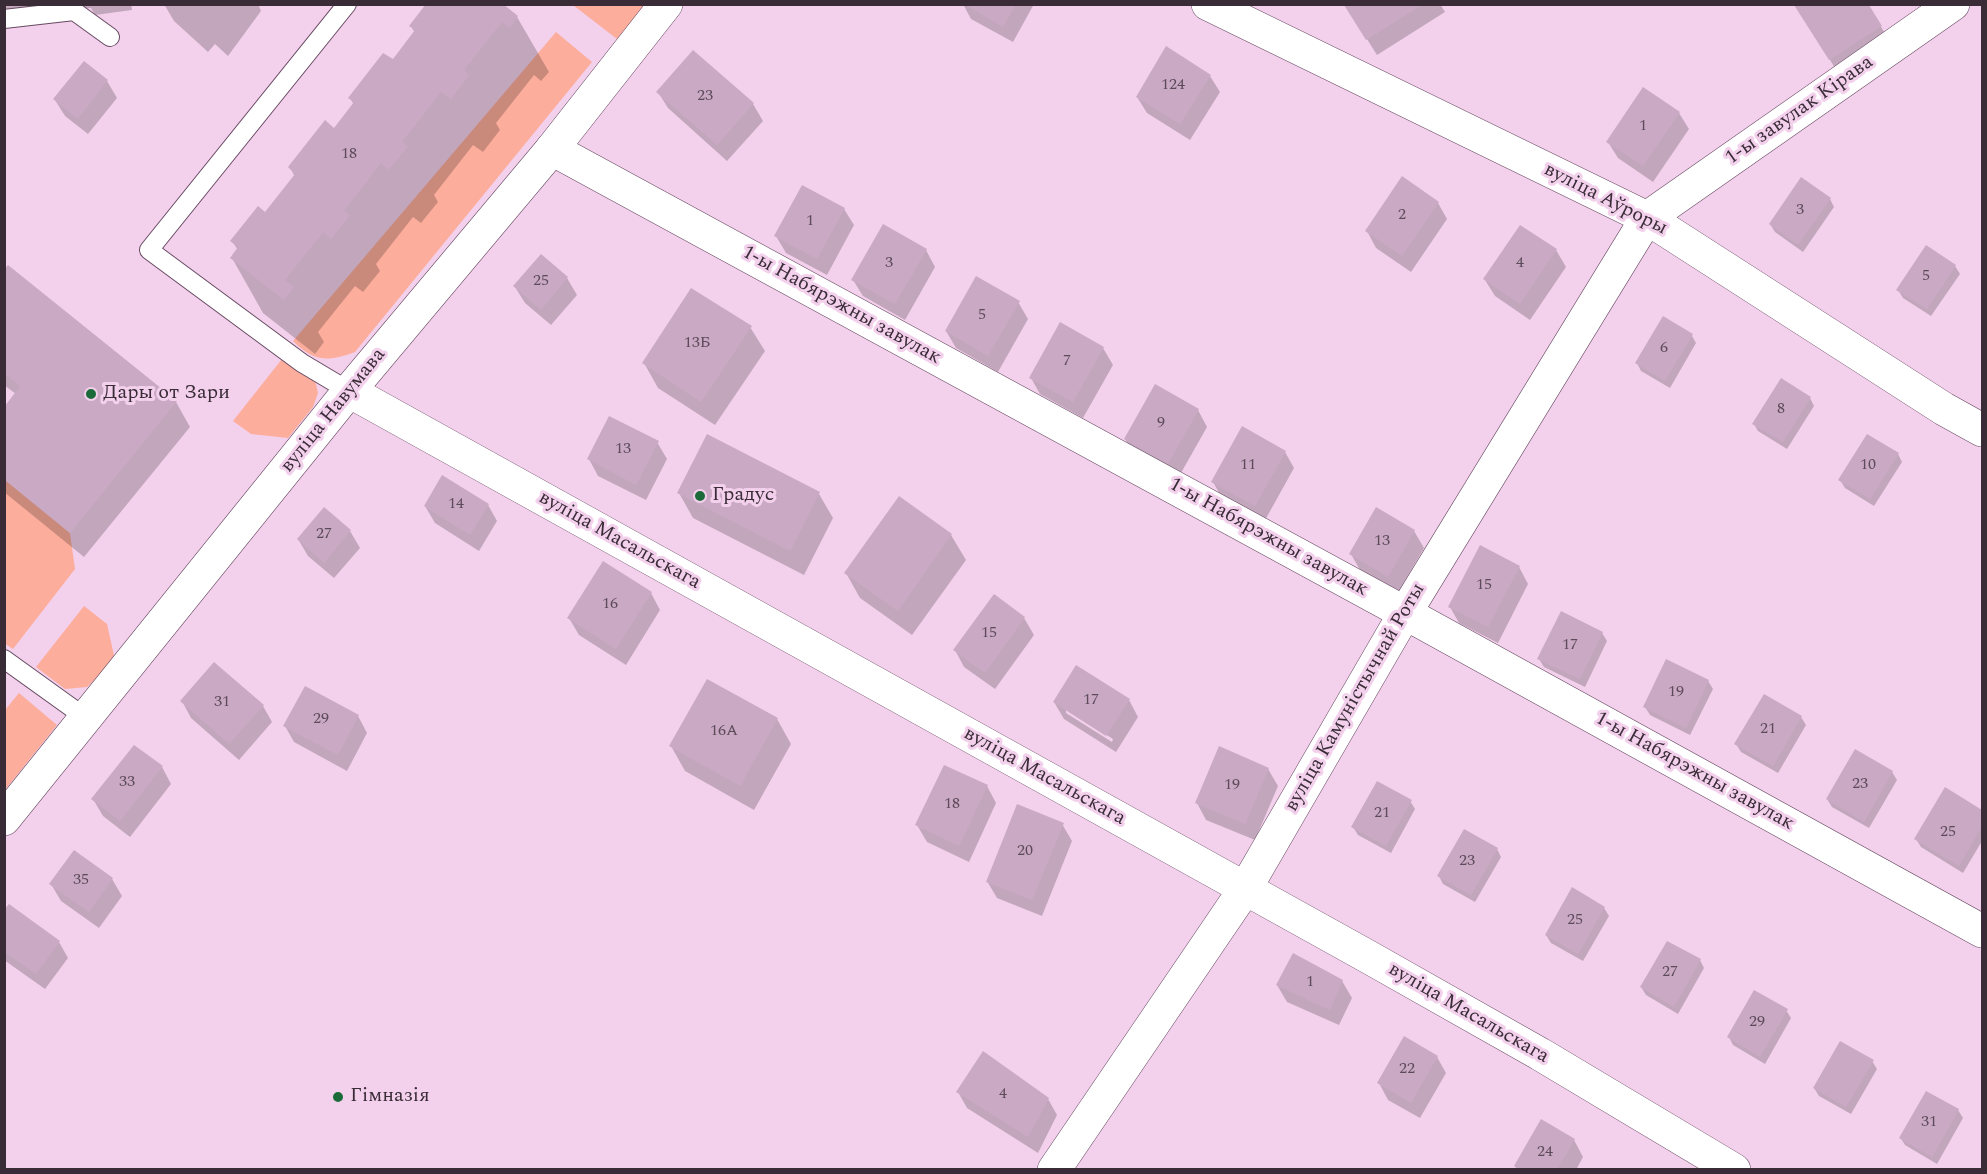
<!DOCTYPE html>
<html>
<head>
<meta charset="utf-8">
<style>
	body { margin:0 }
	#map { position:relative; width:1987px; height:1174px; overflow:hidden; background:#f3d0ec; font-family:Spectral,serif }
	canvas { display:block }
	.frame { position:absolute; inset:0; border:6px solid #392c37; pointer-events:none }
</style>
</head>
<body>
<div id="map">
<canvas width="1987" height="1174"></canvas>
<div class="frame"></div>
</div>
<script>
const g = document.querySelector('canvas').getContext('2d');
g.lineJoin = 'round';
function fill(path, color) {
  g.fillStyle = color;
  g.fill(path, 'evenodd');
}
function strokePath(path, color, width, dash) {
  g.strokeStyle = color;
  g.lineWidth = width;
  g.lineCap = dash ? 'butt' : 'round';
  g.setLineDash(dash || []);
  g.stroke(path);
}
function write(font, color, halo, rows, align = 'center') {
  g.font = font + ' Spectral,serif';
  g.lineWidth = 6;
  g.setLineDash([]);
  g.textBaseline = 'middle';
  g.strokeStyle = halo;
  g.fillStyle = color;
  for (const [text, x, y, turn = 0] of rows) {
    g.save();
    g.translate(x, y);
    g.rotate((+turn || 0) * Math.PI / 180);
    g.textAlign = isNaN(turn) ? turn : align;
    if (halo) g.strokeText(text, 0, 0);
    g.fillText(text, 0, 0);
    g.restore();
  }
}
const green = new Path2D(`
	M 573,5 L 645,5 L 617,39 Z
	M 556,32 L 592,62 L 355,352 C 328,362 314,362 293,341 Z
	M 282,359 L 315,380 L 318,393 L 313,407 L 288,438 L 251,434 L 233,421 Z
	M 5,480 L 70,533 L 75,569 L 13,649 L 4,643 Z
	M 84,606 L 107,624 L 115,660 L 87,687 L 65,689 L 36,667 Z
	M 19,693 L 57,725 L 5,790 L 5,710 Z`);
const shadow = new Path2D(`
	M 4,4 L 131,4 L 132,10 L 95,15 L 91,8 L 59,11 L 4,24 Z
	M 164,4 L 258,4 L 261,11 L 228,56 L 215,44 L 208,52 L 174,21 Z
	M 500,4 L 517,17 L 549,72 L 541,81 L 534,75 L 496,123 L 500,130 L 483,152 L 473,145 L 434,195 L 438,202 L 421,223 L 413,217 L 376,264 L 380,271 L 363,292 L 355,286 L 318,332 L 324,342 L 315,354 L 263,313 L 232,258 L 238,250 L 232,241 L 265,214 L 295,177 L 290,167 L 334,130 L 354,105 L 350,98 L 393,61 L 415,33 L 411,26 Z
	M 963,4 L 1034,4 L 1013,42 L 971,19 Z
	M 1345,4 L 1440,4 L 1445,12 L 1377,55 Z
	M 1795,4 L 1867,4 L 1891,43 L 1840,76 Z
	M 84,63 L 107,81 L 117,98 L 88,134 L 65,116 L 55,100 Z
	M 1210,76 L 1220,92 L 1190,140 L 1147,113 L 1137,97 Z
	M 658,92 L 753,104 L 763,121 L 727,161 L 668,108 Z
	M 1679,113 L 1689,129 L 1653,182 L 1618,158 L 1608,142 Z
	M 1830,199 L 1834,207 L 1803,252 L 1775,232 L 1770,224 Z
	M 1438,203 L 1447,219 L 1411,272 L 1376,248 L 1367,231 Z
	M 844,209 L 854,225 L 827,275 L 786,253 L 776,236 Z
	M 1521,227 L 1556,250 L 1566,267 L 1530,320 L 1495,296 L 1485,280 Z
	M 926,250 L 935,267 L 905,320 L 863,296 L 853,280 Z
	M 541,256 L 567,278 L 577,295 L 551,325 L 525,303 L 515,287 Z
	M 1955,266 L 1960,274 L 1931,316 L 1903,298 L 1898,290 Z
	M 4,272 L 176,402 L 190,427 L 84,557 L 4,492 L 4,408 L 16,394 L 4,385 Z
	M 1018,302 L 1028,319 L 998,372 L 956,348 L 946,331 Z
	M 750,327 L 765,351 L 715,425 L 658,388 L 644,363 Z
	M 1692,336 L 1696,343 L 1670,388 L 1641,371 L 1637,363 Z
	M 1103,348 L 1113,365 L 1083,418 L 1040,394 L 1031,378 Z
	M 1810,398 L 1814,406 L 1787,449 L 1758,431 L 1754,424 Z
	M 1198,410 L 1207,427 L 1177,480 L 1135,456 L 1125,439 Z
	M 708,436 L 819,494 L 833,518 L 804,575 L 693,518 L 679,493 Z
	M 657,442 L 667,459 L 646,500 L 598,476 L 589,459 Z
	M 1285,452 L 1294,468 L 1264,522 L 1222,498 L 1213,482 Z
	M 1898,454 L 1902,462 L 1874,506 L 1845,488 L 1840,480 Z
	M 899,499 L 951,535 L 966,560 L 912,635 L 860,598 L 846,573 Z
	M 488,505 L 497,521 L 479,551 L 435,523 L 425,506 Z
	M 324,509 L 350,531 L 360,548 L 334,578 L 308,556 L 298,539 Z
	M 1376,510 L 1414,531 L 1424,548 L 1398,592 L 1360,570 L 1351,554 Z
	M 1519,567 L 1528,584 L 1498,643 L 1459,623 L 1450,607 Z
	M 651,593 L 660,610 L 626,665 L 579,635 L 569,618 Z
	M 1024,618 L 1034,635 L 995,689 L 964,667 L 955,650 Z
	M 1602,633 L 1607,641 L 1585,687 L 1544,667 L 1539,659 Z
	M 1708,681 L 1713,689 L 1690,735 L 1650,715 L 1645,707 Z
	M 1129,700 L 1138,717 L 1116,752 L 1064,719 L 1054,702 ZM 1066,709 L 1113,739 L 1112,742 L 1066,713 Z
	M 182,701 L 263,706 L 272,722 L 239,760 L 191,718 Z
	M 358,716 L 367,733 L 347,771 L 294,742 L 285,726 Z
	M 1801,717 L 1806,725 L 1778,773 L 1741,752 L 1736,744 Z
	M 777,719 L 791,744 L 754,810 L 685,771 L 671,746 Z
	M 162,767 L 171,784 L 130,837 L 103,816 L 93,799 Z
	M 1268,769 L 1278,786 L 1255,840 L 1206,820 L 1197,803 Z
	M 1892,772 L 1897,780 L 1869,828 L 1832,807 L 1827,799 Z
	M 987,786 L 996,803 L 969,862 L 927,842 L 917,825 Z
	M 1946,789 L 1982,811 L 1982,841 L 1963,873 L 1921,847 L 1916,839 Z
	M 1410,801 L 1415,809 L 1391,853 L 1358,835 L 1353,827 Z
	M 1062,824 L 1072,841 L 1042,916 L 997,898 L 987,881 Z
	M 1497,849 L 1501,857 L 1475,902 L 1443,884 L 1439,876 Z
	M 112,879 L 122,896 L 99,928 L 61,901 L 51,884 Z
	M 1604,908 L 1609,916 L 1583,961 L 1551,943 L 1546,935 Z
	M 4,913 L 59,942 L 68,958 L 45,989 L 4,960 Z
	M 1700,960 L 1704,968 L 1678,1014 L 1646,995 L 1641,987 Z
	M 1342,981 L 1352,998 L 1339,1025 L 1287,1002 L 1277,985 Z
	M 1786,1010 L 1791,1018 L 1765,1064 L 1733,1045 L 1729,1037 Z
	M 1437,1057 L 1446,1073 L 1420,1118 L 1388,1100 L 1379,1083 Z
	M 1872,1061 L 1877,1069 L 1851,1114 L 1819,1096 L 1814,1088 Z
	M 958,1092 L 1048,1099 L 1057,1115 L 1038,1153 L 967,1108 Z
	M 1958,1110 L 1963,1118 L 1937,1164 L 1905,1145 L 1900,1137 Z
	M 1574,1140 L 1583,1157 L 1576,1170 L 1518,1170 L 1516,1166 Z`);
const building = new Path2D(`
	M 426,4 L 503,4 L 518,16 L 510,28 L 502,22 L 464,70 L 469,75 L 451,99 L 441,92 L 402,142 L 408,146 L 389,170 L 381,163 L 344,211 L 350,215 L 331,239 L 323,232 L 285,280 L 294,287 L 284,300 L 230,258 L 238,247 L 230,241 L 258,206 L 265,212 L 295,174 L 288,167 L 325,120 L 334,128 L 354,102 L 348,98 L 383,53 L 393,59 L 415,30 L 409,26 Z
	M 964,4 L 1016,4 L 1003,27 Z
	M 1344,5 L 1422,5 L 1366,40 Z
	M 1794,5 L 1869,5 L 1882,26 L 1829,60 Z
	M 1166,46 L 1211,75 L 1180,124 L 1136,97 Z
	M 693,50 L 754,103 L 717,145 L 656,92 Z
	M 84,61 L 108,80 L 78,119 L 53,99 Z
	M 1643,87 L 1680,112 L 1643,166 L 1606,142 Z
	M 1402,176 L 1439,202 L 1402,256 L 1365,231 Z
	M 1801,177 L 1831,198 L 1798,245 L 1769,224 Z
	M 802,185 L 845,208 L 817,259 L 774,236 Z
	M 883,224 L 927,249 L 895,304 L 851,280 Z
	M 1520,225 L 1557,249 L 1520,304 L 1483,279 Z
	M 1926,245 L 1956,265 L 1927,309 L 1896,290 Z
	M 541,254 L 568,277 L 541,310 L 513,286 Z
	M 8,265 L 177,401 L 70,533 L 5,480 L 5,406 L 20,386 L 4,373 L 4,270 Z
	M 976,276 L 1020,301 L 988,356 L 945,331 Z
	M 691,288 L 752,326 L 701,402 L 642,363 Z
	M 1663,316 L 1693,334 L 1665,381 L 1635,363 Z
	M 1060,322 L 1104,347 L 1073,402 L 1029,378 Z
	M 1781,378 L 1811,397 L 1783,442 L 1752,424 Z
	M 1155,384 L 1199,409 L 1168,464 L 1124,439 Z
	M 609,416 L 659,441 L 636,485 L 587,459 Z
	M 1242,426 L 1286,451 L 1255,506 L 1211,482 Z
	M 707,434 L 820,492 L 790,551 L 677,493 Z
	M 1867,434 L 1899,453 L 1870,499 L 1838,480 Z
	M 442,475 L 489,504 L 470,535 L 424,506 Z
	M 899,496 L 952,534 L 898,611 L 844,573 Z
	M 324,507 L 351,530 L 324,563 L 297,539 Z
	M 1376,507 L 1415,530 L 1388,577 L 1349,554 Z
	M 1480,545 L 1520,566 L 1488,627 L 1448,607 Z
	M 603,561 L 652,592 L 616,649 L 567,618 Z
	M 994,594 L 1025,617 L 985,673 L 953,650 Z
	M 1561,611 L 1603,632 L 1580,679 L 1537,659 Z
	M 1666,659 L 1709,680 L 1686,728 L 1643,707 Z
	M 214,662 L 264,705 L 229,744 L 180,701 Z
	M 1076,665 L 1130,699 L 1106,736 L 1053,702 Z
	M 707,679 L 778,718 L 740,786 L 669,746 Z
	M 305,686 L 359,715 L 338,755 L 283,726 Z
	M 1764,694 L 1802,716 L 1773,766 L 1734,744 Z
	M 134,745 L 163,766 L 120,821 L 91,799 Z
	M 1219,746 L 1269,768 L 1245,824 L 1195,803 Z
	M 1855,749 L 1893,771 L 1864,822 L 1826,799 Z
	M 944,765 L 988,785 L 959,846 L 915,825 Z
	M 1377,781 L 1412,800 L 1386,846 L 1351,827 Z
	M 1945,787 L 1982,810 L 1982,826 L 1959,866 L 1914,839 Z
	M 1017,804 L 1064,823 L 1032,900 L 986,882 Z
	M 1464,829 L 1498,848 L 1471,895 L 1437,876 Z
	M 74,850 L 113,878 L 89,912 L 49,884 Z
	M 1572,887 L 1605,907 L 1578,954 L 1545,935 Z
	M 9,904 L 60,941 L 36,974 L 4,952 L 4,910 Z
	M 1667,941 L 1701,959 L 1674,1007 L 1640,987 Z
	M 1293,953 L 1343,980 L 1330,1010 L 1276,985 Z
	M 1754,990 L 1788,1009 L 1760,1057 L 1727,1037 Z
	M 1404,1036 L 1438,1056 L 1411,1103 L 1377,1083 Z
	M 1840,1041 L 1874,1060 L 1846,1107 L 1813,1088 Z
	M 983,1051 L 1049,1098 L 1028,1137 L 956,1092 Z
	M 1926,1091 L 1959,1109 L 1932,1157 L 1899,1138 Z
	M 1541,1119 L 1575,1139 L 1557,1170 L 1519,1170 L 1514,1166 Z`);
const service = new Path2D(`
	M 347,4 L 149,250 L 302,363 L 349,391
	M 4,19 L 74,11 L 110,37
	M 4,659 L 86,718`);
const minor = new Path2D(`
	M 1208,4 L 1647,218 L 1944,409 L 1982,430
	M 552,149 L 1405,613 L 1982,931
	M 349,391 L 1365,955 L 1540,1054 L 1734,1170
	M 1054,1170 L 1245,889 L 1405,613 L 1647,218 L 1953,4`);
const tertiary = new Path2D(`
	M 4,819 L 349,391 L 552,149 L 666,4`);
const markers = [
	[91,394,6,"#1b6b3a"],
	[700,496,6,"#1b6b3a"],
	[338,1097,6,"#1b6b3a"]
];
const numberNames = [
	["124",1173,86],
	["23",705,97],
	["1",1643,127],
	["18",349,155],
	["3",1800,211],
	["2",1402,216],
	["1",810,222],
	["3",889,264],
	["4",1520,264],
	["5",1926,277],
	["25",541,282],
	["5",982,316],
	["13Б",697,344],
	["6",1664,349],
	["7",1067,362],
	["8",1781,410],
	["9",1161,424],
	["13",623,450],
	["11",1248,466],
	["10",1868,466],
	["14",456,505],
	["27",324,535],
	["13",1382,542],
	["15",1484,586],
	["16",610,605],
	["15",989,634],
	["17",1570,646],
	["19",1676,693],
	["17",1091,701],
	["31",222,703],
	["29",321,720],
	["21",1768,730],
	["16А",724,732],
	["33",127,783],
	["23",1860,785],
	["19",1232,786],
	["18",952,805],
	["21",1382,814],
	["25",1948,833],
	["20",1025,852],
	["23",1467,862],
	["35",81,881],
	["25",1575,921],
	["27",1670,973],
	["1",1310,983],
	["29",1757,1023],
	["22",1407,1070],
	["4",1003,1095],
	["31",1929,1123],
	["24",1545,1153]
];
const streetNames = [
	["1-ы завулак Кірава",1800,111,-35],
	["вуліца Аўроры",1605,200,27],
	["1-ы Набярэжны завулак",841,306,29],
	["вуліца Навумава",334,411,-51],
	["1-ы Набярэжны завулак",1268,538,29],
	["вуліца Масальскага",619,541,29],
	["вуліца Камуністычнай Роты",1356,698,-60],
	["1-ы Набярэжны завулак",1694,772,29],
	["вуліца Масальскага",1044,777,29],
	["вуліца Масальскага",1468,1014,30]
];
const poiNames = [
	["Дары от Зари",103,394],
	["Градус",712,496],
	["Гімназія",350,1097]
];
fill(green, '#fcad9c');
fill(shadow, '#0003');
fill(building, '#caa9c4');
strokePath(service, '#674a62', 20);
strokePath(minor, '#674a62', 34);
strokePath(tertiary, '#674a62', 34);
strokePath(service, '#fff', 18);
strokePath(minor, '#fff', 33);
strokePath(tertiary, '#fff', 33);
for (const [x, y, r, color] of markers) {
  const dot = new Path2D();
  dot.arc(x, y, r, 0, 2 * Math.PI);
  g.fillStyle = color;
  g.fill(dot);
  strokePath(dot, '#f3d0ec', 2);
}
write('16px', '#5d4b5a', null, numberNames);
write('20px', '#392c37', '#f3d0ec', streetNames);
write('20px', '#392c37', '#f3d0ec', poiNames, 'left');
</script>
</body>
</html>
